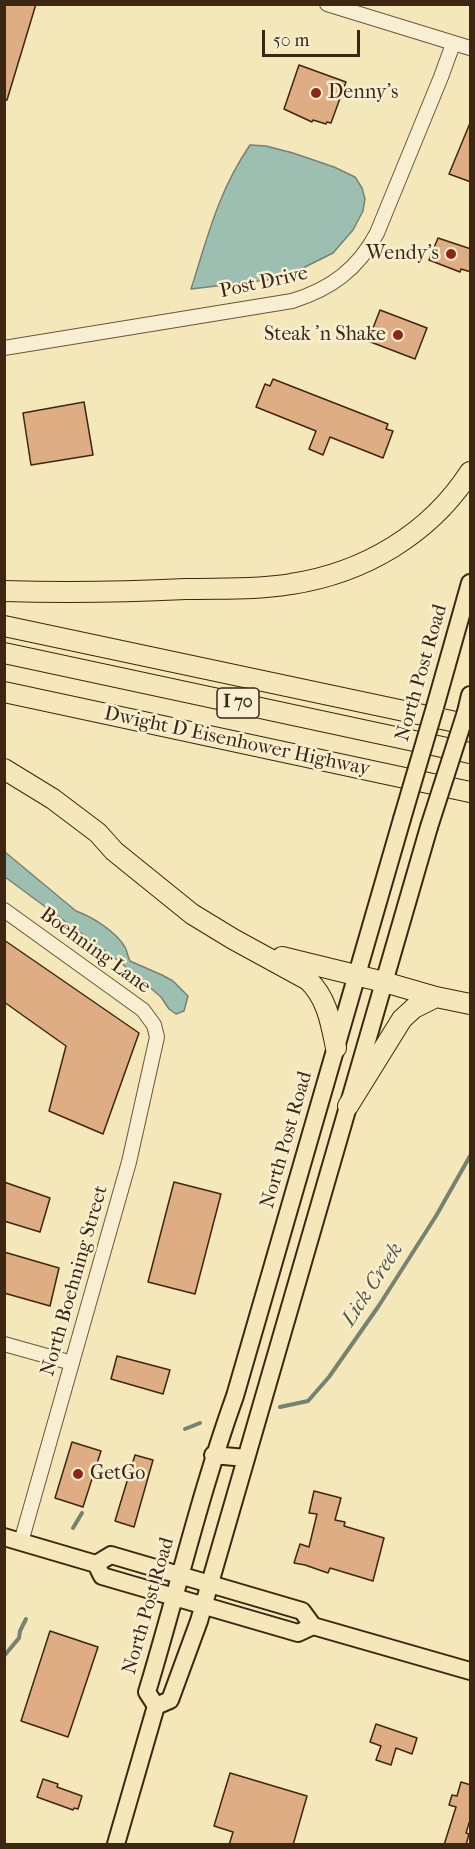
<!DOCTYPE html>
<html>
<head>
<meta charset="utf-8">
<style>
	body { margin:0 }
	#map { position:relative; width:475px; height:1849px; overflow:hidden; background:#f4e7b9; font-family:"IM FELL French Canon",serif }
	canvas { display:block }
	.frame { position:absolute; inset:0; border:6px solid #3d2612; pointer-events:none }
	.scale { position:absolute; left:262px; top:30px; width:98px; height:27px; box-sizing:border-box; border:3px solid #3d2612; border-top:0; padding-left:8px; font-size:18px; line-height:21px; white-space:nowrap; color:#3d2612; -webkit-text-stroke:4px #f8efd2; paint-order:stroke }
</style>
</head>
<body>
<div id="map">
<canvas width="475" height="1849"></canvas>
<div class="frame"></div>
<div class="scale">50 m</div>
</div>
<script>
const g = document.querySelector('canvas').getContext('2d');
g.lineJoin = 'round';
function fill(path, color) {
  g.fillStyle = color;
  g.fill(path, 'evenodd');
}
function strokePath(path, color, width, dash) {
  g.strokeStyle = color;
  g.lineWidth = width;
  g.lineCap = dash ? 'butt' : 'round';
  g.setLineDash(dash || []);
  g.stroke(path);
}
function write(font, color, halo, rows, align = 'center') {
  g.font = font + ' "IM FELL French Canon",serif';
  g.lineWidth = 5;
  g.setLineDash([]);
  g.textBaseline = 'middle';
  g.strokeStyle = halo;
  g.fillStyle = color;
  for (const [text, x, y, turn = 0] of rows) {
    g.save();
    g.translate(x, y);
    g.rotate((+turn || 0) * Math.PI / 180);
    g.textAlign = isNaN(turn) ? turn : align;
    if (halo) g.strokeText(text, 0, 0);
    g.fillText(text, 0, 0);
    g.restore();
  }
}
const water = new Path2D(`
	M 250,145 L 266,146 L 293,153 L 334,167 L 355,177 L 362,188 L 365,199 L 363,211 L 353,230 L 333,253 L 283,278 L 191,289 C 208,236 218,192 250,145 Z
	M 5,852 L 76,911 C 93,917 116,932 125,947 C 127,951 128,957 130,961 L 162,975 L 173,981 L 188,996 L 184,1011 L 176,1014 L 169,1009 L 161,997 L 120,962 L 5,877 Z`);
const stream = new Path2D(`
	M 280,1407 L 308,1401 L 329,1377 L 378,1307 L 436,1216 L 470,1156
	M 185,1429 L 200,1423
	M 73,1528 L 82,1513
	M 4,1656 L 19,1638 L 20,1631 L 26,1619`);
const building = new Path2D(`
	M 4,4 L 36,4 L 7,100 L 4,100 Z
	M 299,65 L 346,82 L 331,123 L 327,122 L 326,124 L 313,120 L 312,122 L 284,109 Z
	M 470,123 L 471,123 L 471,182 L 449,174 Z
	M 438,238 L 471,249 L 471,272 L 461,269 L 460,272 L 429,260 Z
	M 380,310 L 427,328 L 415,359 L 368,341 Z
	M 273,379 L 388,424 L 386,429 L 393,431 L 383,458 L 330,437 L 323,455 L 309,449 L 316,431 L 256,407 L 265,384 L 270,386 Z
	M 84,402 L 93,455 L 31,465 L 23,413 Z
	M 4,940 L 139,1033 L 103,1134 L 49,1111 L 66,1046 L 4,1002 Z
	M 4,1182 L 50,1198 L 40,1232 L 4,1221 Z
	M 174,1182 L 221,1194 L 195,1294 L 148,1282 Z
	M 4,1252 L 59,1268 L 50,1306 L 4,1293 Z
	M 117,1356 L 170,1370 L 163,1394 L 111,1379 Z
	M 72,1442 L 101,1451 L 83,1507 L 55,1498 Z
	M 135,1455 L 153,1460 L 134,1527 L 115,1521 Z
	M 314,1491 L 341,1498 L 335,1520 L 345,1522 L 344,1526 L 384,1538 L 373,1581 L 330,1568 L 328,1573 L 305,1565 L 294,1563 L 300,1544 L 309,1547 L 317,1514 L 309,1513 Z
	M 50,1631 L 98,1647 L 68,1737 L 21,1721 Z
	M 376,1724 L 417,1738 L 412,1754 L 396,1748 L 391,1765 L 376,1760 L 381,1746 L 370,1742 Z
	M 230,1773 L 307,1796 L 293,1845 L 229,1845 L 233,1832 L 214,1826 Z
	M 43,1779 L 58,1784 L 57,1787 L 82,1796 L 78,1809 L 74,1808 L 73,1810 L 37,1797 Z
	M 461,1782 L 471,1785 L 471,1817 L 466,1833 L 469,1834 L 466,1845 L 444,1845 L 456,1807 L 449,1805 L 452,1795 L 457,1796 Z`);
const minor = new Path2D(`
	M 327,4 L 470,48
	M 4,348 L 292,301 C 331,289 358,269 377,233 L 441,77 L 453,44
	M 4,910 L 143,1010 L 154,1025 L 157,1037 L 129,1162 L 21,1542
	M 4,1344 L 72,1363`);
const major = new Path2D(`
	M 435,707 L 470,583
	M 466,712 L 470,695
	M 213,1455 L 246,1458
	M 4,1537 L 96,1564 L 111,1555 L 302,1611 L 313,1626 L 470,1671
	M 96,1564 L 102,1576 L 298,1633 L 313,1626
	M 156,1706 L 170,1700 L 199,1621 L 429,827
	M 116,1844 L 156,1706 L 147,1692 C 177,1593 200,1493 235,1396 L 402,819`);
const highway = new Path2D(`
	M 4,591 C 65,593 126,592 186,589 C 221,588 257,590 291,584 C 364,573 430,534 470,472
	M 4,626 L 470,725
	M 4,653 L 470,753
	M 4,692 L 470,792
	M 4,769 L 53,799 L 98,833 L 114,851 L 192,914 L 233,939 L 308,980 C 327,998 331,1023 336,1048
	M 282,957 L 384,982 L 436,997 L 470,1004
	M 348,1106 L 402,1019 L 414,1008 L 436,997`);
const majorBridge = new Path2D(`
	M 402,819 L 435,707
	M 429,827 L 466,712`);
const markers = [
	[316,93,6,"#8f2418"],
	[451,254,6,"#8f2418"],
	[398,335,6,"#8f2418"],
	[78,1474,6,"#8f2418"]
];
const shields = [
	[238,703,42]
];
const shieldNames = [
	["I 70",238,703]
];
const poiNames = [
	["Denny's",328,93],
	["Wendy's",439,254,"right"],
	["Steak 'n Shake",386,335,"right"],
	["GetGo",90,1474]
];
const streetNames = [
	["Post Drive",264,283,-12],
	["North Post Road",422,673,-74],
	["Dwight D Eisenhower Highway",237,742,12],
	["Boehning Lane",95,951,36],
	["North Post Road",287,1140,-74],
	["North Boehning Street",75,1281,-74],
	["North Post Road",149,1606,-74]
];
const waterNames = [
	["Lick Creek",373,1285,-57]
];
fill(water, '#9cbfb2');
strokePath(water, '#768272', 1.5);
strokePath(stream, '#768272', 4);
fill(building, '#dead83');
strokePath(building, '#3d2612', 1.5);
strokePath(minor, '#6b563c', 16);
strokePath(major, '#3d2612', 20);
strokePath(highway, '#3d2612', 22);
strokePath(minor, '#f8efd2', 14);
strokePath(major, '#f4e7b9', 16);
strokePath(highway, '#f4e7b9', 20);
strokePath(majorBridge, '#3d2612', 20, []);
strokePath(majorBridge, '#f4e7b9', 16);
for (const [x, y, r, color] of markers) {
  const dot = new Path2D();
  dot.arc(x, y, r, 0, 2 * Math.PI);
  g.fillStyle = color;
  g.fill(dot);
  strokePath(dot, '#f8efd2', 2);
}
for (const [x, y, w] of shields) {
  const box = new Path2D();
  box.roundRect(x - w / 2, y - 15, w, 30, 4.5);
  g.fillStyle = '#f8efd2';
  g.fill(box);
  strokePath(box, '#3d2612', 1.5);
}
write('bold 18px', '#3d2612', null, shieldNames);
write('20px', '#3d2612', '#f8efd2', poiNames, 'left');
write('20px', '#3d2612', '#f8efd2', streetNames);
write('italic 21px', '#5a5442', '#f8efd2', waterNames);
</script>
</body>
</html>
